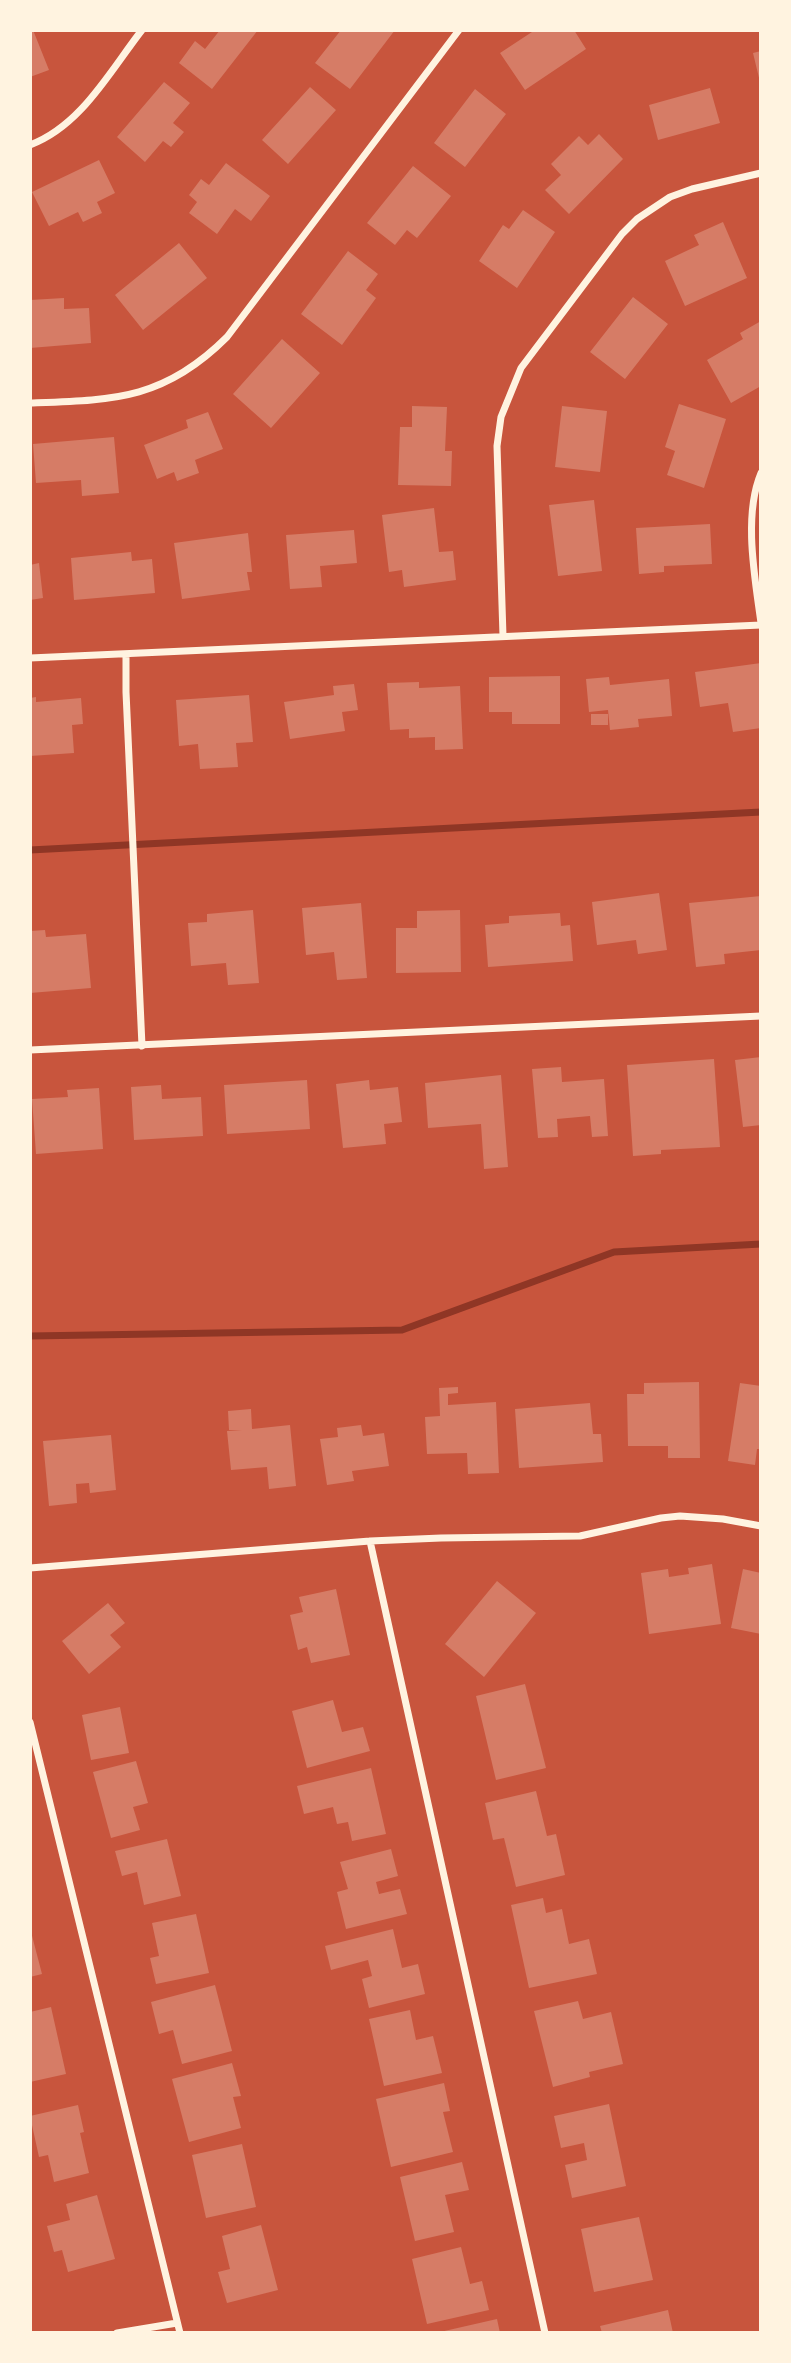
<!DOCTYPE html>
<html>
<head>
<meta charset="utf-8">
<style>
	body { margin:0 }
	#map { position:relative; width:791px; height:2363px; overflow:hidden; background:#c8553d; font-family:"Source Serif 4",serif }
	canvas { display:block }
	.frame { position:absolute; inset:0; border:32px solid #fff3e0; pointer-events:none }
</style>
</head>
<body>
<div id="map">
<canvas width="791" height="2363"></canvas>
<div class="frame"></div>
</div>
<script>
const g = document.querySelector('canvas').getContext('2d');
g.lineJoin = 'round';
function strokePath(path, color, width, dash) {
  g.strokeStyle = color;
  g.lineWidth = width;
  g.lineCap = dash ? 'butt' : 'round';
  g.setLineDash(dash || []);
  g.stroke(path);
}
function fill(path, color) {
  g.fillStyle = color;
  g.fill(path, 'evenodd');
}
const stream = new Path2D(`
	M 30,850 L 761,812
	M 30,1336 L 402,1330 L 614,1252 L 761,1244`);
const building = new Path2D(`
	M 30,30 L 33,30 L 49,70 L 30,77 Z
	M 220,30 L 258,30 L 212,89 L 179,63 L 195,41 L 205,49 Z
	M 341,30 L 395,30 L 350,89 L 315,63 Z
	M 535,30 L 574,30 L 586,49 L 525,90 L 500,53 Z
	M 761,51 L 761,82 L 760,82 L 753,53 Z
	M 164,82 L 190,103 L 173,123 L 184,132 L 171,147 L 163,141 L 145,162 L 117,137 Z
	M 310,87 L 336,110 L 288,164 L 262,140 Z
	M 710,88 L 720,123 L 658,140 L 649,105 Z
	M 475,89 L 506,114 L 465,167 L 434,143 Z
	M 599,134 L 623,159 L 569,214 L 545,190 L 561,175 L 551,164 L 579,136 L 588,145 Z
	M 99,160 L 115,193 L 97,202 L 102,213 L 83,222 L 78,212 L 49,226 L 32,192 Z
	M 226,163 L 270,196 L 251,221 L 235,209 L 217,234 L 189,213 L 197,202 L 189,195 L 201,179 L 209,185 Z
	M 413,166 L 451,196 L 417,238 L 407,230 L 395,245 L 367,223 Z
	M 523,210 L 555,232 L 517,288 L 479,261 L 503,225 L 509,229 Z
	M 723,222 L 747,278 L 685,306 L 665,261 L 699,245 L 694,235 Z
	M 179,243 L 207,278 L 143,330 L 115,295 Z
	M 348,251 L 378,274 L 366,290 L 376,298 L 342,345 L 301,314 Z
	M 633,297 L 668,324 L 625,379 L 590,352 Z
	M 64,298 L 64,309 L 89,308 L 91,343 L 30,348 L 30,300 Z
	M 761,321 L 761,386 L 731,403 L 707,360 L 743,339 L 740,333 Z
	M 282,339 L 320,373 L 271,428 L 233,394 Z
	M 679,404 L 726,419 L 704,488 L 667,475 L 675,451 L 665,447 Z
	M 412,406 L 447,407 L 445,451 L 452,451 L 451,486 L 398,485 L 400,427 L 412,427 Z
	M 562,406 L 607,411 L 600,472 L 555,467 Z
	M 208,412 L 223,449 L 195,460 L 199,473 L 177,481 L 174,472 L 157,479 L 144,445 L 188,428 L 186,420 Z
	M 114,437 L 119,493 L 82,496 L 81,480 L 36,483 L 33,444 Z
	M 594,500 L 602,571 L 558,576 L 549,505 Z
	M 434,508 L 439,552 L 453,551 L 456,580 L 404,587 L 402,570 L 389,572 L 382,515 Z
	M 710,524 L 712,564 L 664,566 L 664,572 L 639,574 L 636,528 Z
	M 354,530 L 357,563 L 320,566 L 322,587 L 290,589 L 286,535 Z
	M 248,533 L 252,572 L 247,572 L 250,590 L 182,599 L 174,543 Z
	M 131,552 L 132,561 L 152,559 L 155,593 L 74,600 L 71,558 Z
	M 39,563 L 43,598 L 30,600 L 30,565 Z
	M 761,663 L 761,728 L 733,732 L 728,703 L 700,707 L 695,672 Z
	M 560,676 L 560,724 L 512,724 L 512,712 L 489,712 L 489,677 Z
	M 609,677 L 610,685 L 669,679 L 672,716 L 638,719 L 639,727 L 610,730 L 608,710 L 589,712 L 586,679 Z
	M 419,682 L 419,688 L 460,686 L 463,749 L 435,750 L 435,737 L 409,738 L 409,729 L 390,730 L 387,683 Z
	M 354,684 L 358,710 L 342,712 L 345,731 L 290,739 L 284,702 L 334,695 L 333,686 Z
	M 249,695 L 253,742 L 236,743 L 238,767 L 200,769 L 198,744 L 179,746 L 176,700 Z
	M 36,697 L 36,702 L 81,698 L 83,724 L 72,725 L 74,753 L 30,756 L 30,698 Z
	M 591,714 L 608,714 L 608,725 L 591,725 Z
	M 659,893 L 667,950 L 638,954 L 636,940 L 597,945 L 592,902 Z
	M 761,896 L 761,950 L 724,954 L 725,964 L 696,967 L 689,903 Z
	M 361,903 L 367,978 L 337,980 L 334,952 L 306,955 L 302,908 Z
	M 253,910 L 259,983 L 228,985 L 226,963 L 191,966 L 188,923 L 207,922 L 207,914 Z
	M 460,910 L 461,972 L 396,973 L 396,928 L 417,928 L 417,911 Z
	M 560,913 L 561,926 L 570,925 L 573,961 L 488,967 L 485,925 L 509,923 L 509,916 Z
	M 45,930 L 46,937 L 86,934 L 91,988 L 30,993 L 30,931 Z
	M 761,1057 L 761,1125 L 743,1127 L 735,1060 Z
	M 714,1059 L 720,1147 L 661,1150 L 661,1154 L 633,1156 L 627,1065 Z
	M 561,1067 L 562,1082 L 604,1079 L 608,1136 L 592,1137 L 590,1116 L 557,1119 L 558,1137 L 538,1138 L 532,1069 Z
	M 501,1075 L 508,1167 L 484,1169 L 481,1124 L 428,1128 L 425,1083 Z
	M 307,1080 L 310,1129 L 227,1134 L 224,1085 Z
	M 369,1080 L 370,1090 L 398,1087 L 402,1122 L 384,1124 L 386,1144 L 343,1148 L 336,1084 Z
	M 161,1085 L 162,1099 L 201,1097 L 203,1136 L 134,1140 L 131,1087 Z
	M 99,1088 L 103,1149 L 36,1154 L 32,1099 L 68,1097 L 67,1090 Z
	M 699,1382 L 700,1458 L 668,1458 L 668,1446 L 628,1446 L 627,1394 L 644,1394 L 644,1383 Z
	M 740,1383 L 761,1386 L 761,1449 L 757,1449 L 755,1465 L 728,1461 Z
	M 458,1387 L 458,1393 L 448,1394 L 448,1405 L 496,1402 L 499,1473 L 468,1474 L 467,1453 L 427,1454 L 425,1417 L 440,1416 L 439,1388 Z
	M 590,1403 L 593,1434 L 601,1434 L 603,1462 L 519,1468 L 515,1409 Z
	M 251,1409 L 252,1429 L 290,1425 L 296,1486 L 269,1489 L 267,1467 L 231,1470 L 227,1431 L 242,1430 L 229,1430 L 228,1411 Z
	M 361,1425 L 363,1436 L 384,1433 L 389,1466 L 352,1471 L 354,1481 L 327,1485 L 320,1439 L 338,1437 L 337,1428 Z
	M 111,1435 L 116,1490 L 90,1493 L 89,1483 L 76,1484 L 77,1503 L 49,1506 L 43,1441 Z
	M 712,1564 L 721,1624 L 649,1634 L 641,1573 L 668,1569 L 669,1577 L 689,1574 L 688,1568 Z
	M 743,1569 L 761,1573 L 761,1634 L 731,1628 Z
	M 497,1581 L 536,1613 L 484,1677 L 445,1644 Z
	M 336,1589 L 350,1655 L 311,1663 L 307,1647 L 298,1650 L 290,1615 L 303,1612 L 299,1597 Z
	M 108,1603 L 125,1623 L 110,1635 L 121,1647 L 89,1674 L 62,1641 Z
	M 525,1684 L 546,1768 L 496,1780 L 476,1696 Z
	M 333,1700 L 342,1732 L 363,1727 L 370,1751 L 307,1768 L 292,1711 Z
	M 120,1707 L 129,1753 L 91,1760 L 82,1715 Z
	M 136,1761 L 148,1803 L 133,1807 L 140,1830 L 111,1838 L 93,1772 Z
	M 371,1768 L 386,1834 L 352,1841 L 348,1822 L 337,1824 L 333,1807 L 304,1814 L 297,1786 Z
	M 536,1791 L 547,1836 L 556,1834 L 565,1875 L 516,1887 L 504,1838 L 493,1840 L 485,1803 Z
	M 167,1839 L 181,1896 L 144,1905 L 137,1872 L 122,1876 L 115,1851 Z
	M 391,1849 L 398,1876 L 376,1882 L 379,1894 L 400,1889 L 407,1914 L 346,1929 L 337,1892 L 348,1889 L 340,1862 Z
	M 543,1898 L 546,1913 L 562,1909 L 569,1944 L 589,1939 L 597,1974 L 529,1988 L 511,1905 Z
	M 196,1914 L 209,1973 L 156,1984 L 150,1958 L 159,1956 L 152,1923 Z
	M 30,1928 L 42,1974 L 30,1977 Z
	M 393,1929 L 402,1968 L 418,1964 L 425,1994 L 369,2008 L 362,1979 L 372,1976 L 368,1960 L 331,1970 L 325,1946 Z
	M 215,1985 L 232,2051 L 182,2064 L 173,2030 L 159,2034 L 151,2002 Z
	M 578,2001 L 583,2019 L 611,2012 L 623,2064 L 589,2072 L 590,2077 L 553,2087 L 534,2011 Z
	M 51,2007 L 66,2074 L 30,2082 L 30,2012 Z
	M 410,2010 L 416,2040 L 433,2036 L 442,2073 L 384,2086 L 369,2019 Z
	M 232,2063 L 241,2096 L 233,2097 L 241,2128 L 189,2142 L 172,2079 Z
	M 444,2083 L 450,2111 L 443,2112 L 453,2152 L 391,2167 L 376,2099 Z
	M 609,2104 L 626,2186 L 572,2198 L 565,2165 L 587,2160 L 584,2143 L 561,2148 L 554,2116 Z
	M 78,2105 L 84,2132 L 80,2133 L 89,2173 L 54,2182 L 48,2155 L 39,2157 L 30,2116 Z
	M 242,2144 L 256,2207 L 206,2218 L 192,2155 Z
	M 462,2162 L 469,2190 L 445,2195 L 454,2232 L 415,2241 L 400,2177 Z
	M 97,2195 L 115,2259 L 68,2272 L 62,2250 L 54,2252 L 47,2226 L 70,2220 L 66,2204 Z
	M 639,2217 L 653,2280 L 594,2292 L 581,2229 Z
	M 261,2225 L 278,2290 L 227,2303 L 218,2272 L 230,2269 L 222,2236 Z
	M 461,2247 L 470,2284 L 482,2281 L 489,2310 L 427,2324 L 412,2259 Z
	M 668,2310 L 673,2333 L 602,2333 L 600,2326 Z
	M 497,2319 L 500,2333 L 440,2333 L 440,2332 Z`);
const minor = new Path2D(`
	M 30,145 C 81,126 110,71 142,30
	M 30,403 C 114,400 164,400 227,337 L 459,30
	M 761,473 C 743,516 755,578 761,623
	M 503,636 L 497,446 L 501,417 L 521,368 L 622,234 L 637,219 L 670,197 L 692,189 L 761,173
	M 126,654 L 126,692 L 142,1046
	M 30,658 L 761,625
	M 30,1050 L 761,1016
	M 370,1541 L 545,2333
	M 30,1568 L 370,1541 L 441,1538 L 580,1536 L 661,1518 L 680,1516 L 723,1519 L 761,1526
	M 30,1722 L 180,2333
	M 117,2333 L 177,2323`);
strokePath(stream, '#8f3625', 7);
fill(building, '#d67c66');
strokePath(minor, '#fff3e0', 7);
</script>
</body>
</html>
